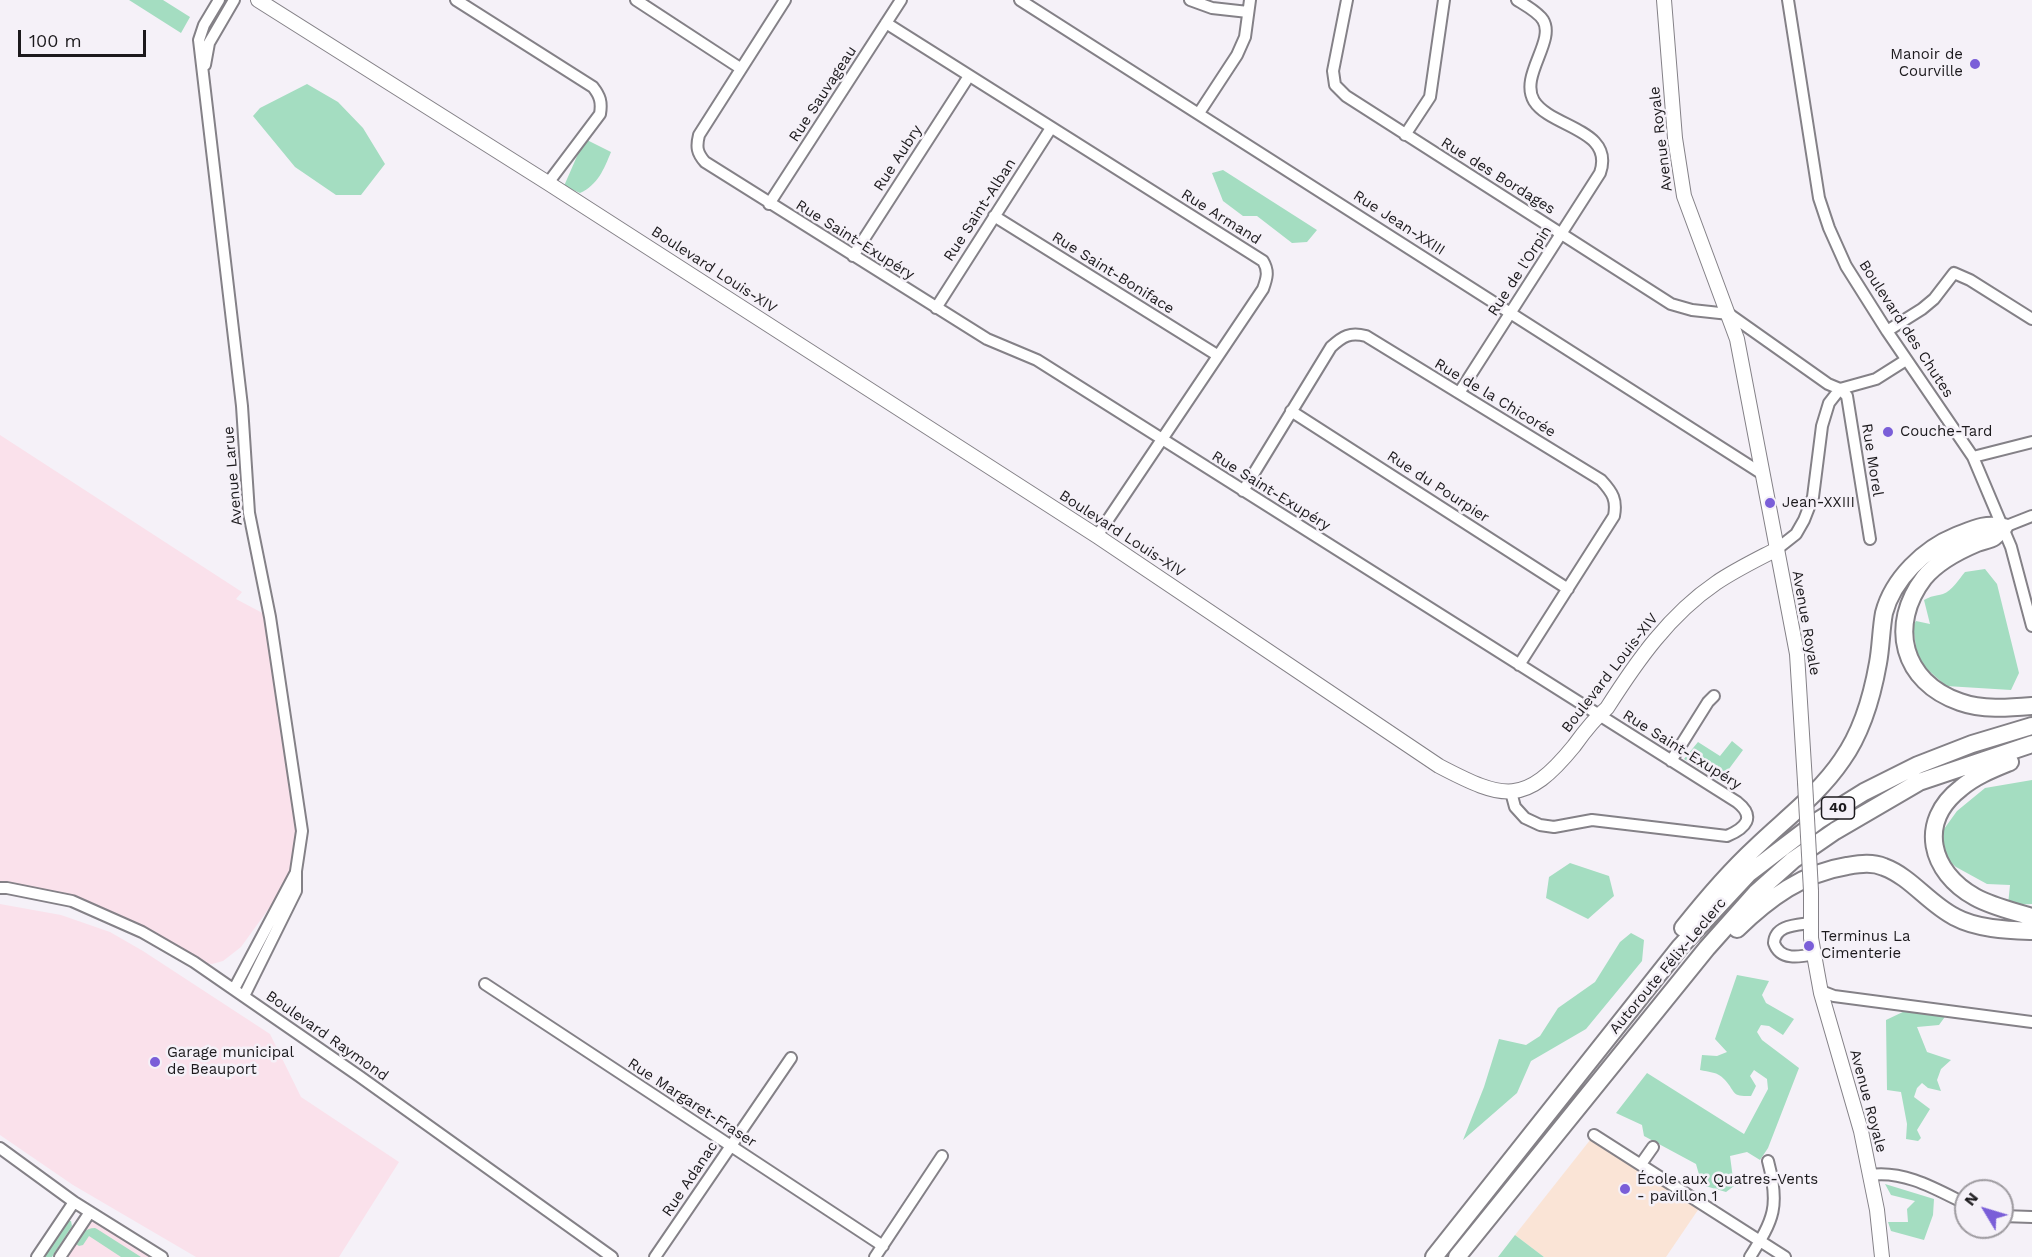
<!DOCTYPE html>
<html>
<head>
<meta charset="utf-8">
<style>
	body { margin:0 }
	#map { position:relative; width:2032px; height:1257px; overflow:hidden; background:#f5f1f8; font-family:"Work Sans",sans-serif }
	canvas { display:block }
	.north { position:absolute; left:1954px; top:1179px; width:60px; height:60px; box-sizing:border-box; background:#f5f1f8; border:2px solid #9e9ba0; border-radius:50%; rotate:308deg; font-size:16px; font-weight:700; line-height:24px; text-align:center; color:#1c1a1d }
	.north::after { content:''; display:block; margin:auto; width:21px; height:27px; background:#7a5ed8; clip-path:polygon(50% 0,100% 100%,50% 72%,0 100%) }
	.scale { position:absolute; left:18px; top:30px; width:128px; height:27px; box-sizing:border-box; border:3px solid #1c1a1d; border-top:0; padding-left:8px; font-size:18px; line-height:21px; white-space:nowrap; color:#1c1a1d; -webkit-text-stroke:4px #f5f1f8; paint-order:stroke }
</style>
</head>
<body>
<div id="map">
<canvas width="2032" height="1257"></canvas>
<div class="north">N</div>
<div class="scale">100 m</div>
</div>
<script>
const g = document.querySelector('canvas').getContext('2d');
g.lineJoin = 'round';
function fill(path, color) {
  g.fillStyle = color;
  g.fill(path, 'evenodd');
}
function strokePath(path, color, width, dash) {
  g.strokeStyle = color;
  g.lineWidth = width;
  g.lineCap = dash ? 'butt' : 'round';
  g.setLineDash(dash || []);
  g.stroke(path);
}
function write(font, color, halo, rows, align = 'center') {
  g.font = font + ' "Work Sans",sans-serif';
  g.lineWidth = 5;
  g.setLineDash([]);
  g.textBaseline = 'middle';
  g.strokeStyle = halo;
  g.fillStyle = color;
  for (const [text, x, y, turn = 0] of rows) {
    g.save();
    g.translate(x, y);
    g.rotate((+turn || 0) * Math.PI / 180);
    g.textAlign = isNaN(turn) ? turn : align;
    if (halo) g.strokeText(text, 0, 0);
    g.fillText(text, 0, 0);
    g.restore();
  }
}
const industrial = new Path2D(`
	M 0,435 L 242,592 L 236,599 L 270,617 L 302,831 L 296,871 L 241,947 L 223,961 L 212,964 L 194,962 L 72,901 L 0,888 Z
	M 0,904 L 61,915 L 110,932 L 143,951 L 270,1034 L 301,1097 L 399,1162 L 339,1257 L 196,1257 L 73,1185 L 0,1135 Z
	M 90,1212 L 161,1257 L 60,1257 Z`);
const education = new Path2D(`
	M 1594,1135 L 1702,1204 L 1666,1257 L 1544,1257 L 1515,1235 Z`);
const green = new Path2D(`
	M 129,0 L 163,0 L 190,17 L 181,33 Z
	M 307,84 L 338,102 L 363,128 L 385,164 L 361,195 L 336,195 L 295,167 L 253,116 L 260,108 Z
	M 587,140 L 611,152 C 604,169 598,185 580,193 L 564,186 L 581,147 Z
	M 1223,170 L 1317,230 L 1307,242 L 1292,243 L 1257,216 L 1243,216 L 1223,201 L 1212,173 Z
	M 1985,569 L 1997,584 L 2019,673 L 2011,690 L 1946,686 L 1918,661 L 1913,626 L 1916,621 L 1930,624 L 1924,600 C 1931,596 1935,596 1943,594 C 1952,591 1959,579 1965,572 Z
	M 1732,741 L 1743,750 L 1720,781 L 1684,759 L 1698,742 L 1720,756 Z
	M 2032,780 L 2032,904 L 2008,905 L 2010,885 L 1987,884 L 1956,867 L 1941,854 L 1944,829 L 1957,811 L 1985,788 Z
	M 1570,863 L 1609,876 L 1614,896 L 1588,919 L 1546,898 L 1549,877 Z
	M 1631,933 L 1644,940 L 1642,961 L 1586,1029 L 1531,1061 L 1517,1093 L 1463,1140 L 1484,1087 L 1499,1039 L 1526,1045 L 1540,1036 L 1558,1008 L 1595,982 L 1620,942 Z
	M 1737,975 L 1769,981 L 1762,995 L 1766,1003 L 1794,1019 L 1783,1035 L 1769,1026 L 1761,1025 L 1757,1032 L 1762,1040 L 1799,1068 L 1768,1148 L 1760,1160 L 1747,1152 L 1730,1156 L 1734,1186 L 1726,1192 L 1702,1185 L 1696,1164 L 1644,1136 L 1642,1125 L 1616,1113 L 1647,1073 L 1744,1134 L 1768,1089 L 1767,1079 L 1754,1070 L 1750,1076 L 1756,1086 L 1751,1096 C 1730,1097 1736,1091 1724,1079 C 1718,1072 1709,1072 1700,1070 L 1702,1055 L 1717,1056 L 1727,1052 L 1715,1039 Z
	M 1907,1010 L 1947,1014 L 1939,1025 L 1917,1027 L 1927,1052 L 1951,1060 L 1941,1069 L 1937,1080 L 1941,1091 L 1928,1088 L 1922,1083 L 1917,1088 L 1914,1097 L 1930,1109 L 1917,1130 L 1921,1138 L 1918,1141 L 1906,1139 L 1907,1124 L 1901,1092 L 1887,1090 L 1886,1020 Z
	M 1885,1184 L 1934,1199 L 1933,1215 L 1924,1240 L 1891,1231 L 1888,1222 L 1908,1222 L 1907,1209 L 1915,1201 L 1891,1195 Z
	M 67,1221 L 71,1221 L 72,1226 L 52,1257 L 43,1257 Z
	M 95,1228 L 97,1229 L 141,1257 L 121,1257 L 89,1236 L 83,1245 L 79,1246 L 76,1244 C 79,1235 85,1228 95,1228 Z
	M 1515,1235 L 1544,1257 L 1498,1257 Z`);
const minor = new Path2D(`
	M 219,0 L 204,25 L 199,40 L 242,406 L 249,513 L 270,617 L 302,831 L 296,871 L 296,891 L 244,996
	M 456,0 L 593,87 C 600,96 602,102 600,114 L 548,183
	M 636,0 L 740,68
	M 785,0 L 699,135 C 696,147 697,153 705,162 L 987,339 L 1037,360 L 1737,802 C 1756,817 1746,828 1727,836 L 1592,820 L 1554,827 L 1540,825 L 1525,818 L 1515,807 L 1511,792
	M 1020,0 L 1761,473
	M 1190,0 L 1212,8 L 1248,12
	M 1347,0 L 1333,71 L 1335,85 L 1346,96 L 1671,304 L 1692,310 L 1729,314 L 1828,384 L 1840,389 L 1847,396 L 1870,539
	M 1788,0 L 1819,198 L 1829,228 L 1846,266 L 1887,331 L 1973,457 L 2011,547 L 2032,626
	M 886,23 L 1263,261 C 1269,271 1267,278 1263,289 L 1097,536
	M 205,65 L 209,43 L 234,0
	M 1199,113 L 1237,55 L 1245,37 L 1250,0
	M 1405,135 L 1430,97 L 1444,0
	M 769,204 L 901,0
	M 994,216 L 1217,355
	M 853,256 L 969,76
	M 936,308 L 1051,128
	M 1887,331 L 1922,309 L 1934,299 L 1954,273 L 1970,280 L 2032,319
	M 1459,393 L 1600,173 C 1615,129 1551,128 1534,101 C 1519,76 1556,41 1543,20 C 1538,12 1525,5 1517,0
	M 1291,411 L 1568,589
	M 1973,457 L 2032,442
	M 1243,491 L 1331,347 C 1343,336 1350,332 1366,336 L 1601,480 C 1613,493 1617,500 1614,516 L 1519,665
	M 2004,527 L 2032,516
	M 1777,549 L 1796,534 L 1804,520 L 1813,497 L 1822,426 L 1829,403 L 1840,389 L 1876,379 L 1906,360
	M 1671,761 L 1708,702 L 1714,696
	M 0,888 L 7,888 L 72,901 L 142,932 L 194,962 L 359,1076 L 612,1257
	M 1810,923 C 1796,925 1775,925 1774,943 C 1780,961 1800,957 1814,954
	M 485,984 L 883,1246
	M 234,989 L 295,874
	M 1821,991 L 1834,996 L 2032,1022
	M 1594,1135 L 1785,1257
	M 0,1148 L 74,1202 L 162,1257
	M 1641,1164 L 1653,1147
	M 1870,1175 C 1904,1170 1936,1189 1966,1204
	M 2002,1216 L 2032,1217
	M 37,1257 L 74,1202
	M 60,1257 L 90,1212
	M 655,1257 L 791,1058
	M 875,1257 L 942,1156
	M 1750,1257 C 1774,1219 1780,1206 1768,1161`);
const major = new Path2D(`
	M 258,0 L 548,183 L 1097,536 L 1439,766 C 1504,800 1525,806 1574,746 C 1584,732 1594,719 1607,708 C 1637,661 1669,615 1716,583 C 1735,570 1756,560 1777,549
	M 1664,0 L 1675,138 L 1684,196 L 1737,339 L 1797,654 L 1805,782
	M 1811,891 L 1811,938 L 1821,993 L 1861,1131 L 1877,1210 L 1882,1257`);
const highway = new Path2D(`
	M 2004,527 C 2001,530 1998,534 1994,537 C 1990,540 1982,541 1977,543 C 1958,551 1937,562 1924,578 C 1888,625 1902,682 1960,702 C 1982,710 2008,708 2032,706
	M 2010,762 C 1993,769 1975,776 1961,788 C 1917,822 1930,872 1975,897 C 1993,907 2013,911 2032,917
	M 1683,928 C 1706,899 1729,872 1756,847 C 1785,819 1819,794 1842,760 C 1862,732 1872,697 1878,663 C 1881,647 1881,629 1884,613 C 1893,579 1924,549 1956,536 C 1974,529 1984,523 2004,527
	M 1737,929 C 1769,898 1803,873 1847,866 C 1860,864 1872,862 1884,867 C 1911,877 1929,904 1955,917 C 1977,929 2008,930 2032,931
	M 1434,1257 L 1680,947 L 1748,874 L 1819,820 L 1864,792 L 1918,765 L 1972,744 L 2032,726
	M 1457,1257 L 1707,948 L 1756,893 L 1793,860 L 1835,831 L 1919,782 L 2032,744`);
const majorBridge = new Path2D(`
	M 1805,782 L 1811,891`);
const markers = [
	[1975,64,6,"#7a5ed8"],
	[1888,432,6,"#7a5ed8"],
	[1770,503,6,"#7a5ed8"],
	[1809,946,6,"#7a5ed8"],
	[155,1062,6,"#7a5ed8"],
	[1625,1189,6,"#7a5ed8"]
];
const shields = [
	[1838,808,33]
];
const shieldNames = [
	["40",1838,808]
];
const poiNames = [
	["Manoir de",1963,55,"right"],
	["Courville",1963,72,"right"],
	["Couche-Tard",1900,432],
	["Jean-XXIII",1782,503],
	["Terminus La",1821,937],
	["Cimenterie",1821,954],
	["Garage municipal",167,1053],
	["de Beauport",167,1070],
	["École aux Quatres-Vents",1637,1180],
	["- pavillon 1",1637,1197]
];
const streetNames = [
	["Rue Sauvageau",823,94,-57],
	["Avenue Royale",1661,139,-97],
	["Rue Aubry",898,158,-57],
	["Rue des Bordages",1498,176,32],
	["Rue Saint-Alban",980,210,-57],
	["Rue Armand",1221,217,32],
	["Rue Jean-XXIII",1399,223,33],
	["Rue Saint-Exupéry",855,240,32],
	["Boulevard Louis-XIV",714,270,33],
	["Rue de l'Orpin",1520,271,-57],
	["Rue Saint-Boniface",1113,273,32],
	["Boulevard des Chutes",1906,329,57],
	["Rue de la Chicorée",1495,398,31],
	["Rue Morel",1872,460,81],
	["Avenue Larue",233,476,-95],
	["Rue du Pourpier",1438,487,33],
	["Rue Saint-Exupéry",1271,491,32],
	["Boulevard Louis-XIV",1122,534,33],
	["Avenue Royale",1806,623,80],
	["Boulevard Louis-XIV",1610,673,-52],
	["Rue Saint-Exupéry",1682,750,32],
	["Autoroute Félix-Leclerc",1668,966,-50],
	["Boulevard Raymond",327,1036,35],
	["Avenue Royale",1868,1101,75],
	["Rue Margaret-Fraser",692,1103,33],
	["Rue Adanac",690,1179,-56]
];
fill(industrial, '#fae1eb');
fill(education, '#fae4d6');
fill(green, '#a4ddc1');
strokePath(minor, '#848187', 14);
strokePath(major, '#848187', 16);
strokePath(highway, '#848187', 20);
strokePath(minor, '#fff', 10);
strokePath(major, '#fff', 14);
strokePath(highway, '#fff', 16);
strokePath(majorBridge, '#848187', 16, []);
strokePath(majorBridge, '#fff', 14);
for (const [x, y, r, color] of markers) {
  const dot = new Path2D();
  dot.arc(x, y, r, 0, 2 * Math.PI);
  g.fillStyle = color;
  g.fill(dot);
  strokePath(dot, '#f5f1f8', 2);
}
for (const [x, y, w] of shields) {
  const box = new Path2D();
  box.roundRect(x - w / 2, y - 11, w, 22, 4.5);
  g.fillStyle = '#f5f1f8';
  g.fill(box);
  strokePath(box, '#1c1a1d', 1.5);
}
write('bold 14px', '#1c1a1d', null, shieldNames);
write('15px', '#1c1a1d', '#f5f1f8', poiNames, 'left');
write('15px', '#1c1a1d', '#f5f1f8', streetNames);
</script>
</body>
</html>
